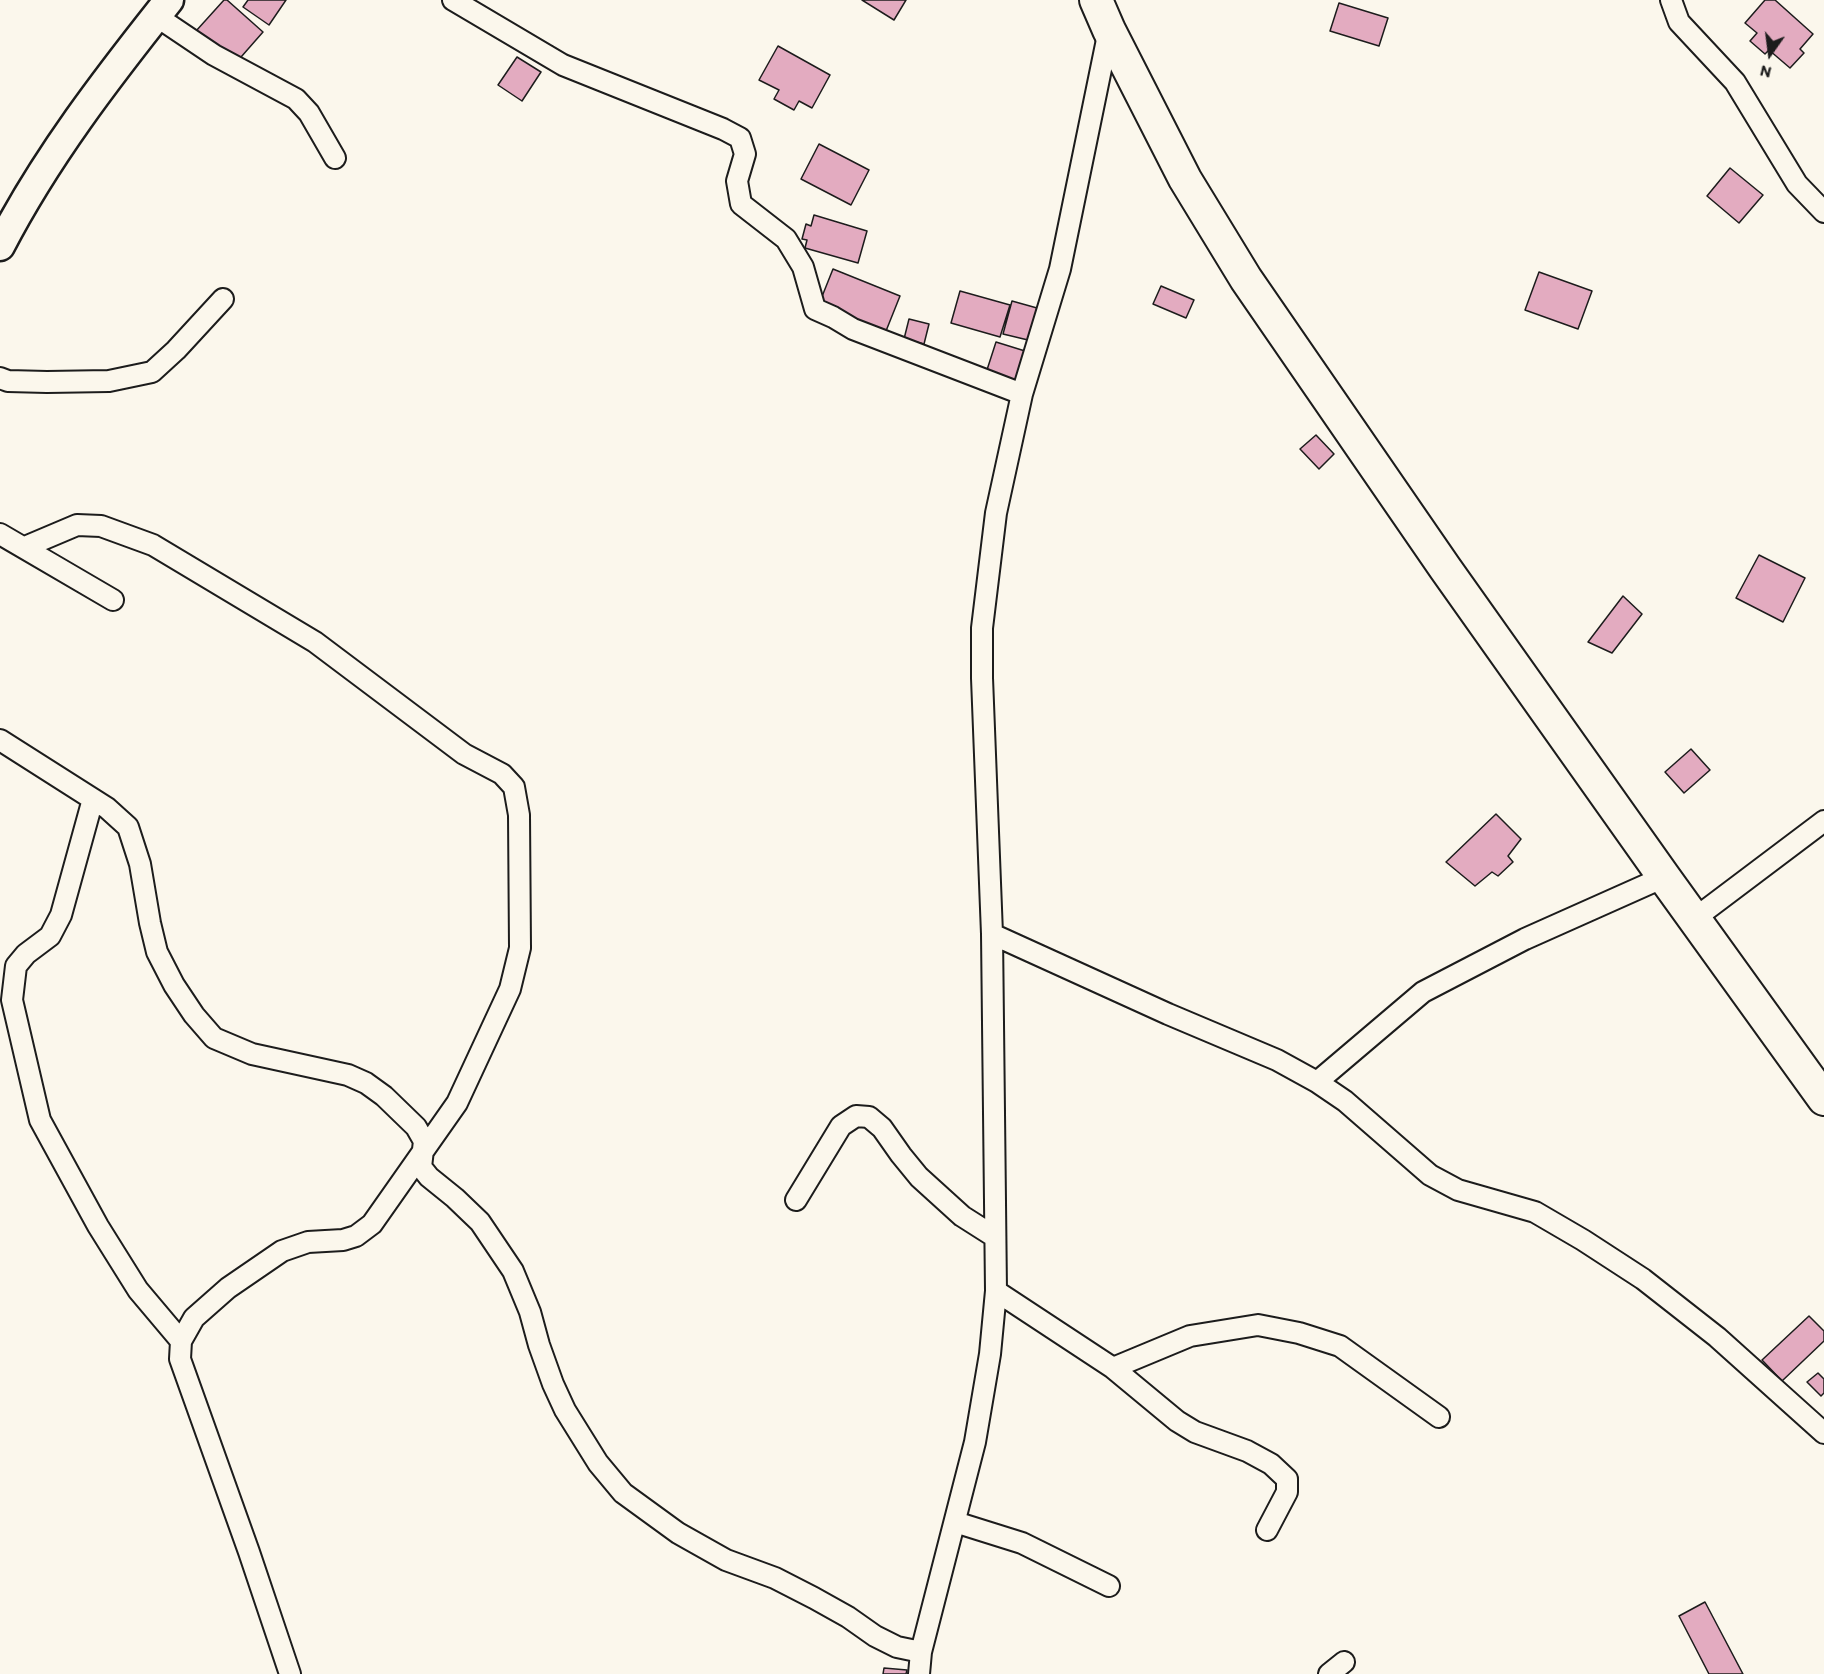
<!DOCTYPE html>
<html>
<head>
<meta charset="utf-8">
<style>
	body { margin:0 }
	#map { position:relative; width:1824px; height:1674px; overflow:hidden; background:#fbf7ec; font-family:Itim,sans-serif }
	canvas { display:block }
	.north { position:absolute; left:1740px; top:24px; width:60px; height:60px; -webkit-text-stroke:4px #fbf7ec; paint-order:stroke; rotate:194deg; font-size:16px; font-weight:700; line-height:24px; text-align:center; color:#1c1c1c }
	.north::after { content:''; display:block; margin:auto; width:21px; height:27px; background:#1c1c1c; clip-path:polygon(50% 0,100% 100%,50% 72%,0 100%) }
</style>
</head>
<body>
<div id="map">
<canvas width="1824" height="1674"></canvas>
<div class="north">N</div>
</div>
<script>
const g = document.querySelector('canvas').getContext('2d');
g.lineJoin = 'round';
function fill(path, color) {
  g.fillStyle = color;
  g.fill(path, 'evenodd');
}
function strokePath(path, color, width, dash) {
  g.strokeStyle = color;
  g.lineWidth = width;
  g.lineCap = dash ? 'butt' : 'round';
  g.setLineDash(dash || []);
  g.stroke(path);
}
const building = new Path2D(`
	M 224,0 L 227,0 L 263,32 L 234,65 L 196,31 Z
	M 248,0 L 286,0 L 269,25 L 243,7 Z
	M 862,0 L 906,0 L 894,20 Z
	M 1765,0 L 1775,0 L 1813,34 L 1800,49 L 1804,53 L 1790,68 L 1769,50 L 1765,54 L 1750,41 L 1757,33 L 1745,23 Z
	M 1339,3 L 1388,18 L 1379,46 L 1330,31 Z
	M 778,46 L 830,75 L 812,108 L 799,101 L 794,110 L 774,99 L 779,90 L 759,80 Z
	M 517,57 L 541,72 L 522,101 L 498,85 Z
	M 819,144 L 869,170 L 851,205 L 801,179 Z
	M 1730,168 L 1763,195 L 1739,223 L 1707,196 Z
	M 814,215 L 867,231 L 858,263 L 805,248 L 807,240 L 802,239 L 806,224 L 811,226 Z
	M 833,269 L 900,296 L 884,336 L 817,309 Z
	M 1539,272 L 1592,291 L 1578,329 L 1525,310 Z
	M 1161,286 L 1194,300 L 1186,318 L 1153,304 Z
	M 960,291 L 1010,305 L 1000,337 L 951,323 Z
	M 1012,301 L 1037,308 L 1028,340 L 1003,334 Z
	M 909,319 L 929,324 L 924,344 L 904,339 Z
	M 996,342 L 1025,351 L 1014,385 L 985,376 Z
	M 1316,435 L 1334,454 L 1319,469 L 1300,449 Z
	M 1759,555 L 1805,578 L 1783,622 L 1736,598 Z
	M 1623,596 L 1642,614 L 1612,653 L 1588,642 Z
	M 1691,749 L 1710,770 L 1684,793 L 1665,772 Z
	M 1496,814 L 1521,839 L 1508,856 L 1513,862 L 1498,876 L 1492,872 L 1475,886 L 1446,862 Z
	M 1809,1316 L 1824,1331 L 1824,1341 L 1782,1381 L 1762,1360 Z
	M 1818,1373 L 1824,1379 L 1824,1393 L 1821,1396 L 1807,1382 Z
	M 1705,1602 L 1743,1674 L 1709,1674 L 1679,1616 Z
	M 884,1668 L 907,1670 L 906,1674 L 883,1674 Z`);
const street = new Path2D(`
	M 453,0 L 563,65 L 723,129 L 740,138 L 745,154 L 737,181 L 741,204 L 786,239 L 803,267 L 815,309 L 833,317 L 853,329 L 1022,394
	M 1671,0 L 1679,22 L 1735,82 L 1797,184 L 1824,212
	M 156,16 L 214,55 L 296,99 L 309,113 L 335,158
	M 0,378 L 8,381 L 47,382 L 109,381 L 152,372 L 176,350 L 223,299
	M 0,534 L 113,600
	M 25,547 L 77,525 L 101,526 L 153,545 L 315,642 L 464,754 L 502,774 L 514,787 L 519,815 L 520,948 L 510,989 L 457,1103 L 372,1224 L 356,1236 L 343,1240 L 308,1242 L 282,1251 L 228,1288 L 194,1318 L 181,1341 L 180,1359 L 249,1552 L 290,1674
	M 0,740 L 107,808 L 128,827 L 140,864 L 150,923 L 157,952 L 174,985 L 194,1015 L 214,1038 L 252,1054 L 348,1075 L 366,1083 L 384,1096 L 416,1127 L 424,1141 L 421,1167 L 429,1177 L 455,1198 L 480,1222 L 513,1271 L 530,1312 L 539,1345 L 553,1384 L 565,1410 L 598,1463 L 623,1493 L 678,1533 L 726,1560 L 775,1578 L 814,1598 L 848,1617 L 875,1636 L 897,1647 L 921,1652
	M 93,799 L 61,915 L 50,936 L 26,954 L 16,966 L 12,1000 L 40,1120 L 98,1226 L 138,1290 L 181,1341
	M 1694,919 L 1824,821
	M 992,934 L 1168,1014 L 1277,1060 L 1317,1082 L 1345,1101 L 1430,1175 L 1458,1190 L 1535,1212 L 1583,1240 L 1643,1279 L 1717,1337 L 1824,1433
	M 1317,1082 L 1423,992 L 1525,939 L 1664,877
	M 796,1200 L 841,1126 L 856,1116 L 869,1117 L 882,1128 L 901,1155 L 919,1177 L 962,1216 L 995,1237
	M 996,1291 L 1113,1368 L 1177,1421 L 1195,1432 L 1247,1451 L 1271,1464 L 1287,1479 L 1287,1492 L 1267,1530
	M 1113,1368 L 1190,1336 L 1258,1325 L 1299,1333 L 1340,1346 L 1439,1417
	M 955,1522 L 1022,1543 L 1109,1586
	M 919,1674 L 921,1652 L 975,1442 L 990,1354 L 996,1291 L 992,934 L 982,678 L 982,628 L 996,513 L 1022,394 L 1060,269 L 1109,30
	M 1329,1674 L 1344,1662`);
const secondary = new Path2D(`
	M 0,246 C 46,157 107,78 169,0`);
const primary = new Path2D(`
	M 1096,0 L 1109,30 L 1185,179 L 1246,279 L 1445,568 L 1664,877 L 1824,1099`);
fill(building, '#e3abc0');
strokePath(building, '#1c1c1c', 1.5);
strokePath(street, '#1c1c1c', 24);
strokePath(secondary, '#1c1c1c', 33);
strokePath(primary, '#1c1c1c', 36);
strokePath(street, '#fbf7ec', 20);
strokePath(secondary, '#fbf7ec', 28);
strokePath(primary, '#fbf7ec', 32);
</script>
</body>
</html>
